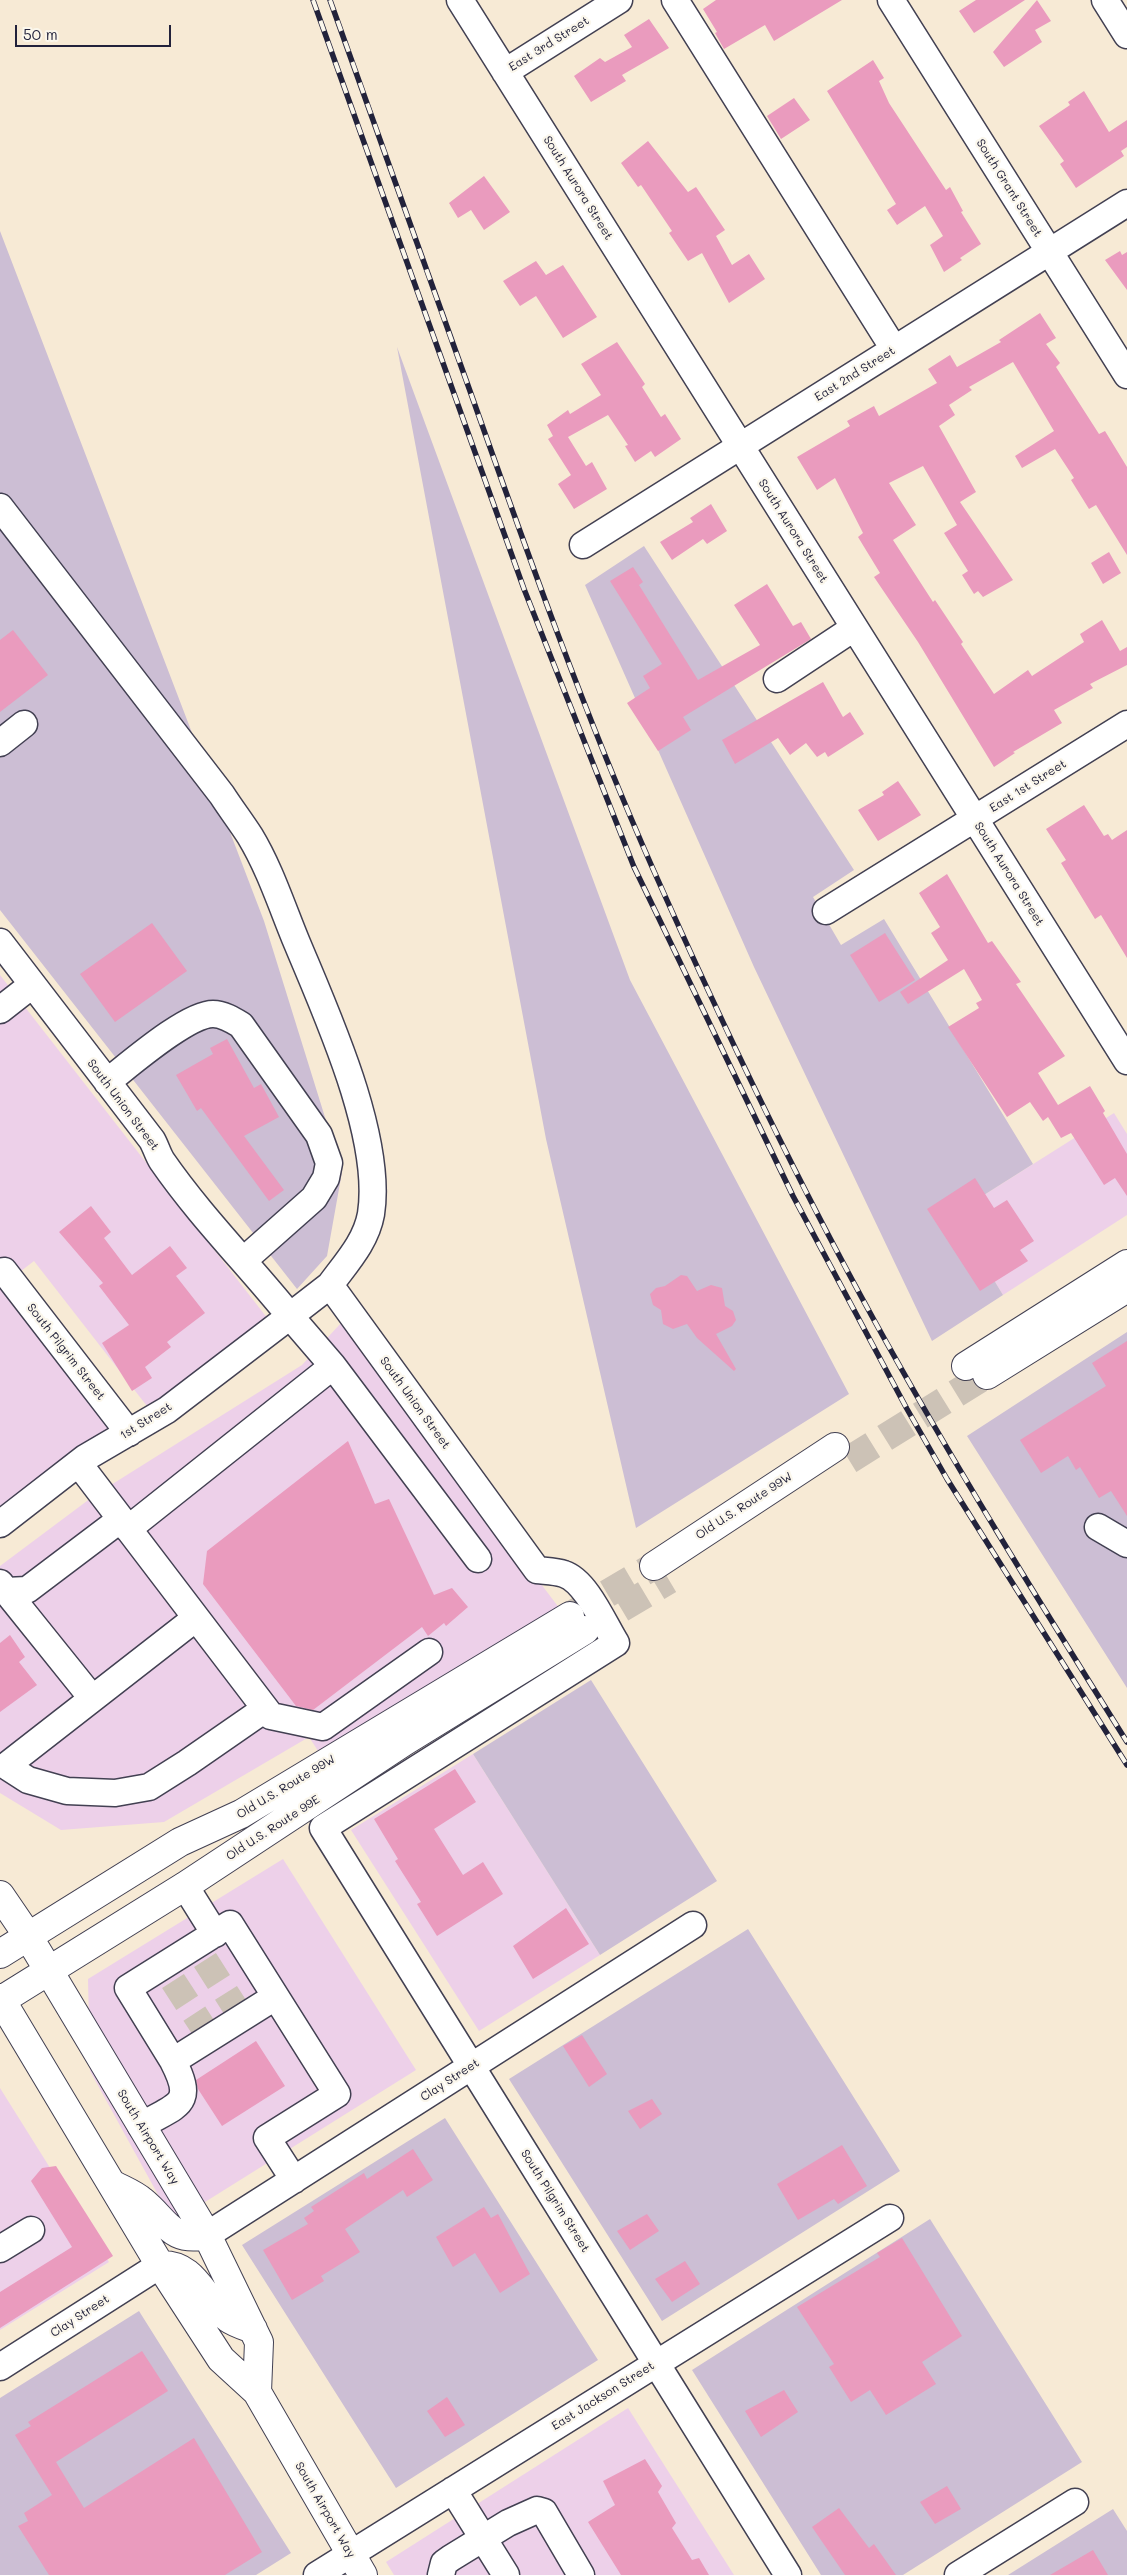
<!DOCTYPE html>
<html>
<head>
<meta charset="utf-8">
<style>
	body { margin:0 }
	#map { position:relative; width:1127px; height:2575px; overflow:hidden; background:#f7ead5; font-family:Mali,sans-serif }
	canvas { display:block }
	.scale { position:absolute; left:15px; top:25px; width:156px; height:22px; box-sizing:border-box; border:2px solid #22223b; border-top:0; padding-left:6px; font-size:15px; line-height:18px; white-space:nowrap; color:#22223b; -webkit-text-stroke:4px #fbf7ec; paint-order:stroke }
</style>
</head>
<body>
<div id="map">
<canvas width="1127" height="2575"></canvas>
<div class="scale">50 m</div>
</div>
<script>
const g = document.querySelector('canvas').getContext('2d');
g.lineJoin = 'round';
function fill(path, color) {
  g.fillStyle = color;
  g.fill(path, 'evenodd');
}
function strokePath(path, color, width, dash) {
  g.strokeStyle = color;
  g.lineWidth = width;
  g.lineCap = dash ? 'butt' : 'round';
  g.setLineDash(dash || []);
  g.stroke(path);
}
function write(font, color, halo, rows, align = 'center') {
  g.font = font + ' Mali,sans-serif';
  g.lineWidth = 4.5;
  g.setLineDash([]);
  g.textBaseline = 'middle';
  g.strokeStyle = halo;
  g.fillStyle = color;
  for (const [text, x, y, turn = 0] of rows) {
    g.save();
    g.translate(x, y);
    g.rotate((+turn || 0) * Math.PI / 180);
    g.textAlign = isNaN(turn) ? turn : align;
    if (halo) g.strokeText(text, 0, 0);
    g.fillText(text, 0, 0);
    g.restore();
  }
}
const built = new Path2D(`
	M 0,975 L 268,1319 L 150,1410 L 34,1261 L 12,1278 L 125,1424 L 0,1512 Z
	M 1114,1113 L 1127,1134 L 1127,1215 L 1003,1295 L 954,1214 Z
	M 342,1322 L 560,1609 L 322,1757 L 309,1737 L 164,1822 L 61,1830 L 0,1793 L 0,1566 L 95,1495 L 302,1365 Z
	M 473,1754 L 600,1955 L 479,2031 L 351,1830 Z
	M 283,1859 L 416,2070 L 173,2222 L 90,2071 L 88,1979 Z
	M 0,2088 L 109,2262 L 0,2330 Z
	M 628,2408 L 734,2575 L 394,2575 L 386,2562 Z`);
const industrial = new Path2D(`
	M 0,231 L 264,921 L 342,1172 L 327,1256 L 297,1289 L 0,910 Z
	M 397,347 L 630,980 L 849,1394 L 636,1528 L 546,1139 Z
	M 644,546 L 854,870 L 813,897 L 841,945 L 884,919 L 1033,1164 L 954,1214 L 1003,1295 L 932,1341 L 754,967 L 585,585 Z
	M 1127,1332 L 1127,1688 L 967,1436 Z
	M 591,1680 L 717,1881 L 600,1955 L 473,1754 Z
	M 748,1929 L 900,2171 L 662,2321 L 509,2079 Z
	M 445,2118 L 598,2360 L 396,2488 L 242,2245 Z
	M 930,2219 L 1082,2462 L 903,2575 L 821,2575 L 692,2370 Z
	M 139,2311 L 291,2553 L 256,2575 L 0,2575 L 0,2398 Z
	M 1113,2509 L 1127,2531 L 1127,2575 L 1008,2575 Z`);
const building = new Path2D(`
	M 716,0 L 842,0 L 774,41 L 765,25 L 724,49 L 715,33 L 717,32 L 703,9 Z
	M 976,0 L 1025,0 L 974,33 L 959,11 Z
	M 1037,0 L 1051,21 L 1035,30 L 1042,42 L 1004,67 L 993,52 Z
	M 649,19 L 669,48 L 622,75 L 626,81 L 591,102 L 574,76 L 600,58 L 605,62 L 632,47 L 624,35 Z
	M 873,60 L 884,78 L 879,81 L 889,103 L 946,190 L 950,187 L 963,211 L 961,212 L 981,244 L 960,258 L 962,260 L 944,272 L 930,245 L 943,236 L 925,206 L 897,225 L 887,210 L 896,204 L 827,91 Z
	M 1084,91 L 1109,132 L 1127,120 L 1127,147 L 1121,151 L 1124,156 L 1076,188 L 1060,164 L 1064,161 L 1039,126 L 1070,105 L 1068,102 Z
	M 794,98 L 810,120 L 781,139 L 767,116 Z
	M 648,141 L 688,192 L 696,187 L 725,230 L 716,236 L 732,265 L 749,254 L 765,279 L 729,303 L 702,253 L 688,261 L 669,233 L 672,231 L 641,185 L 638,187 L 621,163 Z
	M 484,176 L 510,212 L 484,230 L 471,210 L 458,218 L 449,203 Z
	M 1120,251 L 1122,255 L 1127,252 L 1127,290 L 1105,260 Z
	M 536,261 L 546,275 L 563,265 L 597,317 L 563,338 L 536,296 L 520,306 L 503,281 Z
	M 1040,313 L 1056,338 L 1046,344 L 1060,363 L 1056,367 L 1099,434 L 1105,431 L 1127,467 L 1127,555 L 1096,505 L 1089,509 L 1071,480 L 1074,478 L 1055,449 L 1022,468 L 1015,456 L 1054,431 L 1013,362 L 969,387 L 972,390 L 949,405 L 955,415 L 939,426 L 976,492 L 960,502 L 1013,580 L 983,597 L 978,591 L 974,594 L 962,575 L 968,571 L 944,533 L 957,525 L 923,466 L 889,483 L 916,525 L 893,540 L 933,602 L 935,600 L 963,642 L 961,644 L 994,694 L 1028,670 L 1032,676 L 1084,642 L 1080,634 L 1102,620 L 1120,651 L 1127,647 L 1127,665 L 1090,684 L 1093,688 L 1054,710 L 1062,723 L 1013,752 L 1015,753 L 994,767 L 918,642 L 874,577 L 880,573 L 858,537 L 863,533 L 835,478 L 817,490 L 797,457 L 850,426 L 847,421 L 874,406 L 879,416 L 937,383 L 928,369 L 950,355 L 957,367 L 1001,342 L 999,340 Z
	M 617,342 L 645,384 L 642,387 L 661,417 L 665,414 L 681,439 L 655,457 L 651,451 L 635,462 L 625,446 L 628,445 L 608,415 L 568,437 L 586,466 L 592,462 L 607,489 L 574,509 L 558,484 L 571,475 L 548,439 L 553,436 L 547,425 L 568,410 L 570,414 L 601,395 L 581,364 Z
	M 711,504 L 727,531 L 707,544 L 703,539 L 672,560 L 660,542 L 693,522 L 690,518 Z
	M 1109,552 L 1121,573 L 1103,584 L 1091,563 Z
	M 633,567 L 643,582 L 639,585 L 698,680 L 760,645 L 734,605 L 767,584 L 793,626 L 801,622 L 811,639 L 683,717 L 691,730 L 658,751 L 627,703 L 650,688 L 643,676 L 662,664 L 610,581 Z
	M 13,630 L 48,675 L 0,712 L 0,640 Z
	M 823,682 L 843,717 L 850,712 L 864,734 L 828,757 L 825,752 L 817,757 L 806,743 L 790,755 L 778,738 L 735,764 L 722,740 Z
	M 898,781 L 921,815 L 878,841 L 858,810 L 884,795 L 882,792 Z
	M 1084,805 L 1104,836 L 1108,834 L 1112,840 L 1127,830 L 1127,958 L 1101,915 L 1095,919 L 1061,863 L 1066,860 L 1046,829 Z
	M 947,874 L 988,943 L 992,941 L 1021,982 L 1016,984 L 1065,1056 L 1038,1073 L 1058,1105 L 1090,1086 L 1105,1111 L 1103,1113 L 1127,1154 L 1127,1196 L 1115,1178 L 1104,1185 L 1071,1133 L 1061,1138 L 1048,1117 L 1043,1121 L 1030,1102 L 1007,1117 L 948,1027 L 979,1008 L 976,1003 L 982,1000 L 964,969 L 908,1004 L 900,992 L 948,960 L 931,933 L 940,927 L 919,893 Z
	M 152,923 L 187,971 L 115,1022 L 80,974 Z
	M 885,933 L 915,980 L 879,1002 L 850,955 Z
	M 227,1039 L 254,1088 L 261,1084 L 279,1117 L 244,1136 L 284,1190 L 269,1201 L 201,1108 L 197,1111 L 176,1075 L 213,1054 L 210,1048 Z
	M 975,1178 L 994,1208 L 1007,1200 L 1034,1241 L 1020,1250 L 1028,1261 L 980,1291 L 927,1209 Z
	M 91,1206 L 111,1232 L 104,1238 L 132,1275 L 170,1246 L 187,1268 L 176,1276 L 205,1313 L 167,1342 L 171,1347 L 145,1367 L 152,1378 L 132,1391 L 102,1343 L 129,1325 L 99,1286 L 103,1283 L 59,1232 Z
	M 681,1275 L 687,1276 L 697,1291 L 711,1285 L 722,1288 L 725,1306 L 733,1311 L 736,1320 L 732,1326 L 716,1334 L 736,1369 L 734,1371 L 697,1338 L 687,1324 L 673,1329 L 663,1324 L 661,1310 L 653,1305 L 650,1294 L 656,1288 L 665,1286 Z
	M 1127,1341 L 1127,1516 L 1111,1491 L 1099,1498 L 1080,1467 L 1076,1470 L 1068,1456 L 1041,1473 L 1020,1440 L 1106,1386 L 1092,1363 Z
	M 348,1441 L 375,1504 L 389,1499 L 434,1595 L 452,1588 L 468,1607 L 446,1626 L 444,1623 L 428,1636 L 422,1627 L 313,1710 L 296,1706 L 203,1584 L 207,1551 Z
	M 10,1635 L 25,1657 L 19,1662 L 37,1685 L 0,1712 L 0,1643 Z
	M 455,1769 L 476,1802 L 434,1829 L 463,1875 L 483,1862 L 503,1894 L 437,1936 L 417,1904 L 421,1902 L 395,1861 L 398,1859 L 374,1819 Z
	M 566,1908 L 589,1944 L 533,1979 L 513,1946 Z
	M 582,2035 L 607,2074 L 589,2087 L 563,2046 Z
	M 256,2041 L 285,2086 L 222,2126 L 198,2089 L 196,2080 Z
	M 652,2099 L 662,2114 L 640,2129 L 628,2111 Z
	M 842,2145 L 867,2186 L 838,2204 L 834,2199 L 798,2220 L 777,2184 Z
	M 413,2149 L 433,2180 L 407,2197 L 403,2190 L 345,2229 L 360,2252 L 321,2276 L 324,2281 L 292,2300 L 263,2250 L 308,2224 L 304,2218 L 314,2211 L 311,2207 L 364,2173 L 367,2179 Z
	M 56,2166 L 113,2256 L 0,2328 L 0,2292 L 72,2247 L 31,2181 L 42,2168 Z
	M 484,2207 L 491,2218 L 498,2214 L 530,2274 L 500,2293 L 475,2253 L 453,2267 L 436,2237 Z
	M 647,2214 L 659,2231 L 630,2250 L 617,2231 Z
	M 902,2238 L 962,2336 L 922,2362 L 936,2384 L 886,2415 L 870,2390 L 851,2402 L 829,2367 L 834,2364 L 797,2307 L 880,2257 L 877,2253 Z
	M 685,2261 L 700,2284 L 672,2302 L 655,2279 Z
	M 142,2351 L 168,2391 L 56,2462 L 84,2508 L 194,2438 L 262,2552 L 225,2575 L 49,2575 L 18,2526 L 28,2521 L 24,2513 L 52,2495 L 15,2435 L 31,2426 L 28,2422 Z
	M 784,2390 L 798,2412 L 761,2437 L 745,2411 Z
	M 447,2397 L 465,2425 L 445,2437 L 427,2411 Z
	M 645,2459 L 662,2486 L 658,2492 L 676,2523 L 672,2528 L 692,2560 L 699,2558 L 709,2575 L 621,2575 L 588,2522 L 615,2505 L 603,2481 Z
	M 947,2486 L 961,2509 L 935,2524 L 920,2502 Z
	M 839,2508 L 869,2548 L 874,2544 L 896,2575 L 845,2575 L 812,2527 Z
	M 1093,2550 L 1108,2575 L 1050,2575 Z`);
const minorTunnel = new Path2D(`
	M 205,1960 L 235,2007
	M 173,1981 L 203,2027`);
const majorTunnel = new Path2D(`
	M 849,1460 L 981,1378
	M 571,1615 L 654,1566
	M 585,1630 L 669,1580`);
const minor = new Path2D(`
	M 460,0 L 1127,1061
	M 675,0 L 894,349
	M 891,0 L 1127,375
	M 1105,0 L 1127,35
	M 505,72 L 619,0
	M 0,507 L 222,795 C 231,809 241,822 250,836 C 270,869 282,907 297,943 C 327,1015 383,1137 371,1214 C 366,1242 346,1263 330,1285
	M 583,545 L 1127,203
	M 777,679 L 854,628
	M 0,743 L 24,724
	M 826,911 L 1127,724
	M 0,942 L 152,1140 C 156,1147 158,1155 162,1161 C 200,1216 248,1264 290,1316 L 330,1285 L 537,1570 C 545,1571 556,1571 564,1574 C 586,1581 604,1624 616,1643 L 323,1828 L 788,2575
	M 0,1010 L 32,985
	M 107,1082 C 129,1065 187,1014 213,1014 C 223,1014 233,1020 241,1025 L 319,1135 L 329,1163 L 326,1178 L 314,1198 L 244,1260
	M 4,1271 L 129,1433
	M 333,1366 L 478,1559
	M 79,1464 L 271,1716 L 323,1727 L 429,1652
	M 0,1524 L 85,1458 L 167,1410 L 290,1316 L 333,1366 L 128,1529
	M 1098,1527 L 1127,1544
	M 0,1583 L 6,1591 L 27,1590 L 121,1519
	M 6,1591 L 92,1698
	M 196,1618 L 6,1766 L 28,1780 L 67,1791 L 115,1793 L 149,1787 L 187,1763 L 265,1709
	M 185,1886 L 215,1934
	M 275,1997 L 173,2061 L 128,1988 L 230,1924 L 337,2094 L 267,2138 L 294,2180
	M 141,2126 C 177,2104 196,2106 173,2061
	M 207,2235 L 693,1925
	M 0,2249 L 31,2230
	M 0,2367 L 160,2265
	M 453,2490 L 506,2575
	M 317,2575 L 890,2218
	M 441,2575 L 444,2563 L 451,2558 L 508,2523 L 537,2510 L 544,2512 L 581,2575
	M 958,2575 L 1075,2502`);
const major = new Path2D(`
	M 966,1366 L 1127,1264
	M 987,1375 L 1127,1288
	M 654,1566 L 835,1447
	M 0,1895 L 28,1936 L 207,2235 L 259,2342 L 257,2392
	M 0,1954 L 180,1842 L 241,1814 L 570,1616
	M 0,1998 L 160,2265 L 221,2359 L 257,2392 L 363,2575
	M 0,2001 L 185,1886 L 405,1741 L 585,1630
	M 114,2185 C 123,2190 134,2194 142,2201 C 167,2221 170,2243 207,2235
	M 160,2265 C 196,2263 203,2301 228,2318 C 235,2323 245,2326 253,2329`);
const rail = new Path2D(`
	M 313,0 L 524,589 L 634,867 L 793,1196 L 907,1409 L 947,1479 L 1127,1765
	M 330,0 C 377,130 423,261 470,391 C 527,552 584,713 653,869 C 721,1022 793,1173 874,1320 C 953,1463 1040,1603 1127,1742`);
const streetNames = [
	["East 3rd Street",549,44,-32],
	["South Aurora Street",578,188,58],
	["South Grant Street",1009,188,58],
	["East 2nd Street",855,374,-32],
	["South Aurora Street",793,531,58],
	["East 1st Street",1028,786,-32],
	["South Aurora Street",1009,874,58],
	["South Union Street",123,1105,53],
	["South Pilgrim Street",66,1352,52],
	["South Union Street",415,1403,54],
	["1st Street",146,1421,-32],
	["Old U.S. Route 99W",744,1506,-33],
	["Old U.S. Route 99W",286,1787,-31],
	["Old U.S. Route 99E",273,1828,-33],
	["Clay Street",450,2080,-33],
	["South Airport Way",148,2137,59],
	["South Pilgrim Street",555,2201,58],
	["Clay Street",80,2316,-33],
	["East Jackson Street",603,2396,-32],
	["South Airport Way",325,2510,60]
];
fill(built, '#edd0e9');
fill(industrial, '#ccbed4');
fill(building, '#ea9bbe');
strokePath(minorTunnel, '#ccc2b6', 26, [26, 13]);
strokePath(majorTunnel, '#ccc2b6', 28, [28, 14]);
strokePath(minor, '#424052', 29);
strokePath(major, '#424052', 30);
strokePath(minor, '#fff', 26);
strokePath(major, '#fff', 28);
strokePath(rail, '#22223b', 5.5);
strokePath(rail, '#fbf7ec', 4, [11]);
write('12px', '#22223b', '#fbf7ec', streetNames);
</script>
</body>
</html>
